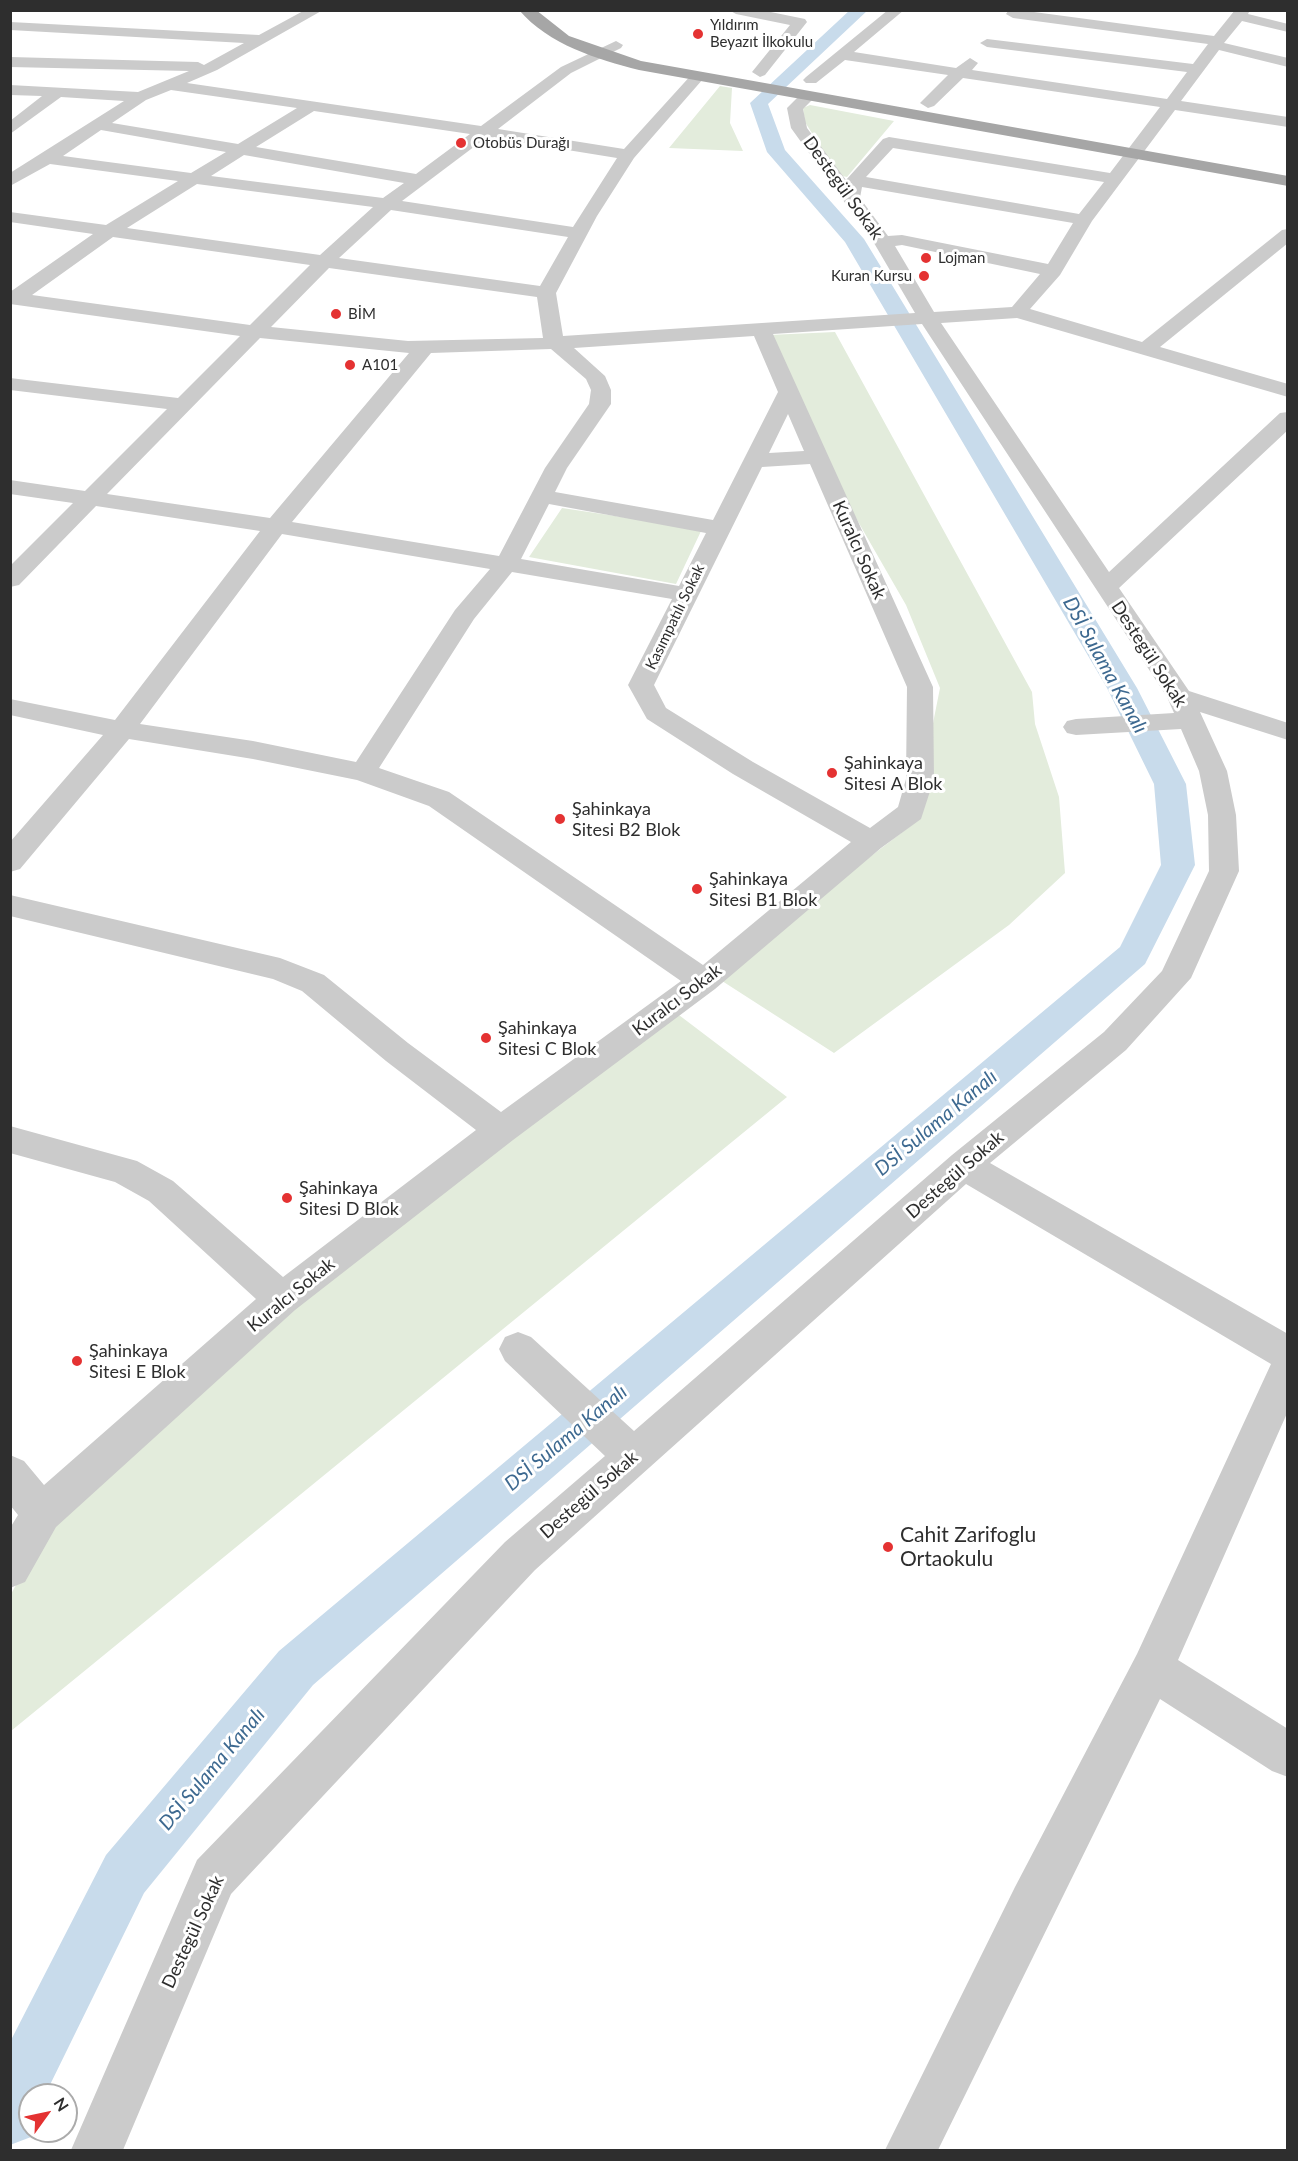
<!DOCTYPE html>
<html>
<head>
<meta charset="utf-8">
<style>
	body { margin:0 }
	#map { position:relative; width:1298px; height:2161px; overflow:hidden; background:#fff; font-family:Lato,sans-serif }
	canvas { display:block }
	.frame { position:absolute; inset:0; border:12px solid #2e2e2e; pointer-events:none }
	.north { position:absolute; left:18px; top:2083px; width:60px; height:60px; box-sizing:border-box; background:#fff; border:2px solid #ababab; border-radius:50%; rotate:57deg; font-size:16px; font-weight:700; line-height:24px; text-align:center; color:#2e2e2e }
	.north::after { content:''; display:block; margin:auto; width:21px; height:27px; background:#e43232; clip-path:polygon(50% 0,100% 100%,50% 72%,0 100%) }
</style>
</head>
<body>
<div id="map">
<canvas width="1298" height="2161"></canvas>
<div class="frame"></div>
<div class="north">N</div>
</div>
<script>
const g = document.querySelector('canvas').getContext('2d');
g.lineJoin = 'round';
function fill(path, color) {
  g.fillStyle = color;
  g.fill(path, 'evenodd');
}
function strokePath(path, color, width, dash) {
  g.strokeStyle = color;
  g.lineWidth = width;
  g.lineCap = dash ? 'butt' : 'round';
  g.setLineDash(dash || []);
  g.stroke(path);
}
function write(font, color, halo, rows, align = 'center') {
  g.font = font + ' Lato,sans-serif';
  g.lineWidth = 6;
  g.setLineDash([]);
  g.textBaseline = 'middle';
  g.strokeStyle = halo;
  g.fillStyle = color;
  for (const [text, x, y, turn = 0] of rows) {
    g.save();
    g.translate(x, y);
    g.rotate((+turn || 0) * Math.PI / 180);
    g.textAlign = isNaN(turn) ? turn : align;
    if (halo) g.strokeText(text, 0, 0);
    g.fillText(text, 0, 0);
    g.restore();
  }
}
const green = new Path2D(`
	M 720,86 L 732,88 L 730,123 L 743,151 L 669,148 Z
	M 810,105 L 894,121 L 847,177 L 838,175 L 805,122 L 803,108 Z
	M 835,332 L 1032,692 L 1035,724 L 1059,797 L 1065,873 L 1009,925 L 834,1053 L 719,979 L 799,911 L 913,824 L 940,688 L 906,605 L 841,492 L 769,335 Z
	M 562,508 L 702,529 L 676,584 L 529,557 Z
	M 671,1009 L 787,1097 L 11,1731 L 11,1594 L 56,1513 L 309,1288 Z`);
const canal = new Path2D(`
	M 850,10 L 868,10 L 768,104 L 785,150 L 864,239 L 1137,688 L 1186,784 L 1195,865 L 1145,964 L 313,1685 L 144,1893 L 45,2095 L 30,2095 L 30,2131 L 33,2131 L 31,2137 L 10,2145 L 10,2042 L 106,1855 L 279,1651 L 1120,947 L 1161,865 L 1154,784 L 1107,688 L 845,242 L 767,152 L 750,103 Z`);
const minor = new Path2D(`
	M 305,10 L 323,10 L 217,70 L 187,83 L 481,126 L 561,67 L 616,41 L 623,45 L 621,48 L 571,73 L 498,129 L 624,149 L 693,73 L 703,73 L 706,76 L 703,79 L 634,158 L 597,216 L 556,293 L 563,336 L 915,313 L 874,243 L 791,128 L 787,108 L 802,93 L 814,93 L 816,96 L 803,109 L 807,128 L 846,180 L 883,139 L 889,137 L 1110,173 L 1160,107 L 963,78 L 934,106 L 928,108 L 920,103 L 948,75 L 845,60 L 816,83 L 806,83 L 803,80 L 806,77 L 888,10 L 904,10 L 854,52 L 956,68 L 970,58 L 978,63 L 972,70 L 1167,99 L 1187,72 L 987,47 L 980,43 L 987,39 L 1193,64 L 1208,44 L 1013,18 L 1006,14 L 1008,11 L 1019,10 L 1214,36 L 1235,10 L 1250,10 L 1248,14 L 1288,24 L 1288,32 L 1242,21 L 1224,43 L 1288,58 L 1288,67 L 1219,50 L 1181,101 L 1288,117 L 1288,127 L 1175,110 L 1092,221 L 1060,275 L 1030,309 L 1142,342 L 1282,230 L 1288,229 L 1288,243 L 1160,347 L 1288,384 L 1288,397 L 1017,318 L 941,323 L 1109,572 L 1280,413 L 1288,412 L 1288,430 L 1119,588 L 1189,691 L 1288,723 L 1288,740 L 1200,712 L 1227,771 L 1236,815 L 1239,871 L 1191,978 L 1126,1050 L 990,1163 L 1288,1334 L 1288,1411 L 1178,1660 L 1288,1729 L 1288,1777 L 1272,1771 L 1160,1699 L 938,2150 L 885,2150 L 1015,1887 L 1137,1654 L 1271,1364 L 966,1184 L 535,1570 L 231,1894 L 123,2150 L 71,2150 L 197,1860 L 505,1542 L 605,1456 L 505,1361 L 499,1349 L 505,1337 L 518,1332 L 531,1337 L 634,1431 L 952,1155 L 1104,1032 L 1162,971 L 1209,871 L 1208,815 L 1199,771 L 1181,729 L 1076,735 L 1067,733 L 1063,727 L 1067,721 L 1076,719 L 1174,713 L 1167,697 L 922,324 L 773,334 L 933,687 L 934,779 L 921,819 L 881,848 L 715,989 L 513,1140 L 295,1310 L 56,1527 L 25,1582 L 10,1588 L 10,1528 L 18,1515 L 10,1505 L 10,1455 L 24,1461 L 44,1485 L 256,1299 L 149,1201 L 115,1182 L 10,1153 L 10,1126 L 137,1161 L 173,1181 L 283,1277 L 476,1130 L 386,1061 L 302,991 L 273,979 L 10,916 L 10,895 L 280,958 L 324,975 L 408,1043 L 501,1112 L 681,981 L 429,806 L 357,780 L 253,759 L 129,739 L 20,869 L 10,872 L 10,842 L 103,735 L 10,715 L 10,699 L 115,720 L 260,531 L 96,506 L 19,585 L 10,587 L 10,566 L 73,503 L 10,494 L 10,480 L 85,491 L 167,409 L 10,390 L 10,378 L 178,398 L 240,336 L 10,304 L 10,292 L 93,234 L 10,222 L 10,212 L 106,225 L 178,181 L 50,164 L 10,186 L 10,173 L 124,101 L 61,97 L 10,134 L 10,121 L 42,96 L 10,95 L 10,85 L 138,92 L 189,71 L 10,67 L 10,57 L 198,62 L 204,65 L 244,43 L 10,30 L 10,22 L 259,35 ZM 171,90 L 297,108 L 238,144 L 112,123 L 146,100 ZM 314,111 L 470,134 L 416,174 L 256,147 ZM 101,130 L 226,152 L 191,173 L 63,156 ZM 487,137 L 617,158 L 573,227 L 402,201 ZM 893,148 L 1104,182 L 1079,214 L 866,177 ZM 244,155 L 404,183 L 383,198 L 211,176 ZM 197,184 L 373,207 L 320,255 L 127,228 ZM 862,187 L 1073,223 L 1048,264 L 902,235 L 888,236 L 860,198 ZM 391,210 L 568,237 L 540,286 L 339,258 ZM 113,237 L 310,265 L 250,325 L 32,295 ZM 902,245 L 1040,274 L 1012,307 L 934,312 L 895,246 ZM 329,268 L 537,297 L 543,338 L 408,341 L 271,327 ZM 754,336 L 778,392 L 713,520 L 555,492 L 567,468 L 611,404 L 611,390 L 605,376 L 574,348 ZM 260,338 L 409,353 L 270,518 L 107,494 ZM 551,349 L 586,379 L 591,390 L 589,404 L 545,468 L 499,556 L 292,522 L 431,353 ZM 788,414 L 804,451 L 769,453 ZM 810,464 L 907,687 L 906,779 L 898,807 L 870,828 L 753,762 L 666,708 L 654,685 L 762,467 ZM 549,504 L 706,533 L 679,586 L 521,559 ZM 282,534 L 490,569 L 455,610 L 356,762 L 253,741 L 140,724 ZM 512,572 L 672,599 L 628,685 L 647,719 L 733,774 L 851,842 L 703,965 L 449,792 L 379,768 L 474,619 Z
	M 729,10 L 761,10 L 805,19 L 807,22 L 765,75 L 760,77 L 752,72 L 790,25 L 736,14 Z`);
const major = new Path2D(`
	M 519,10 L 536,10 L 569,36 L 641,61 L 1288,176 L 1288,186 L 639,70 C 597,59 549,45 519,10 Z`);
const markers = [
	[698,34,6,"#e43232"],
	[461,143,6,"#e43232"],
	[926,258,6,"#e43232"],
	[924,276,6,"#e43232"],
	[336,314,6,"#e43232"],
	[350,365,6,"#e43232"],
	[832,773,6,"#e43232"],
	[560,819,6,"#e43232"],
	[697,889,6,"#e43232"],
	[486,1038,6,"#e43232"],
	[287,1198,6,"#e43232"],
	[77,1361,6,"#e43232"],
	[888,1547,6,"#e43232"]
];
const farPoinames = [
	["Yıldırım",710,25],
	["Beyazıt İlkokulu",710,42],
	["Otobüs Durağı",473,143],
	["Lojman",938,258],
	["Kuran Kursu",912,276,"right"],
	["BİM",348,314],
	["A101",362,365]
];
const farStreetnames = [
	["Kasımpatılı Sokak",675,617,-64]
];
const streetNames = [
	["Destegül Sokak",843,188,54],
	["Kuralcı Sokak",859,550,66],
	["Destegül Sokak",1149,654,57],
	["Kuralcı Sokak",677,1000,-37],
	["Destegül Sokak",955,1175,-41],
	["Kuralcı Sokak",291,1295,-39],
	["Destegül Sokak",589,1495,-41],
	["Destegül Sokak",193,1932,-65]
];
const poiNames = [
	["Şahinkaya",844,763],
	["Sitesi A Blok",844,784],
	["Şahinkaya",572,809],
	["Sitesi B2 Blok",572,830],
	["Şahinkaya",709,879],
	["Sitesi B1 Blok",709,900],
	["Şahinkaya",498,1028],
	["Sitesi C Blok",498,1049],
	["Şahinkaya",299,1188],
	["Sitesi D Blok",299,1209],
	["Şahinkaya",89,1351],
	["Sitesi E Blok",89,1372]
];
const waterNames = [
	["DSİ Sulama Kanalı",1105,665,61],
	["DSİ Sulama Kanalı",936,1123,-40],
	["DSİ Sulama Kanalı",566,1438,-40],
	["DSİ Sulama Kanalı",212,1769,-50]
];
const nearPoinames = [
	["Cahit Zarifoglu",900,1535],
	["Ortaokulu",900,1559]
];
fill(green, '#e3ecdc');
fill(canal, '#c8dbeb');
fill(minor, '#cbcbcb');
fill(major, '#a6a6a6');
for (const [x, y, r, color] of markers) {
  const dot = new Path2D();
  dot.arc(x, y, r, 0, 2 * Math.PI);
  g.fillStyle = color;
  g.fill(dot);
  strokePath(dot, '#fff', 2);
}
write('15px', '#2e2e2e', '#fff', farPoinames, 'left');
write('15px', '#2e2e2e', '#fff', farStreetnames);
write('18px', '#2e2e2e', '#fff', streetNames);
write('18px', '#2e2e2e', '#fff', poiNames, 'left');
write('italic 20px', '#3d6990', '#fff', waterNames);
write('21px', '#2e2e2e', '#fff', nearPoinames, 'left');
</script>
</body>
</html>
